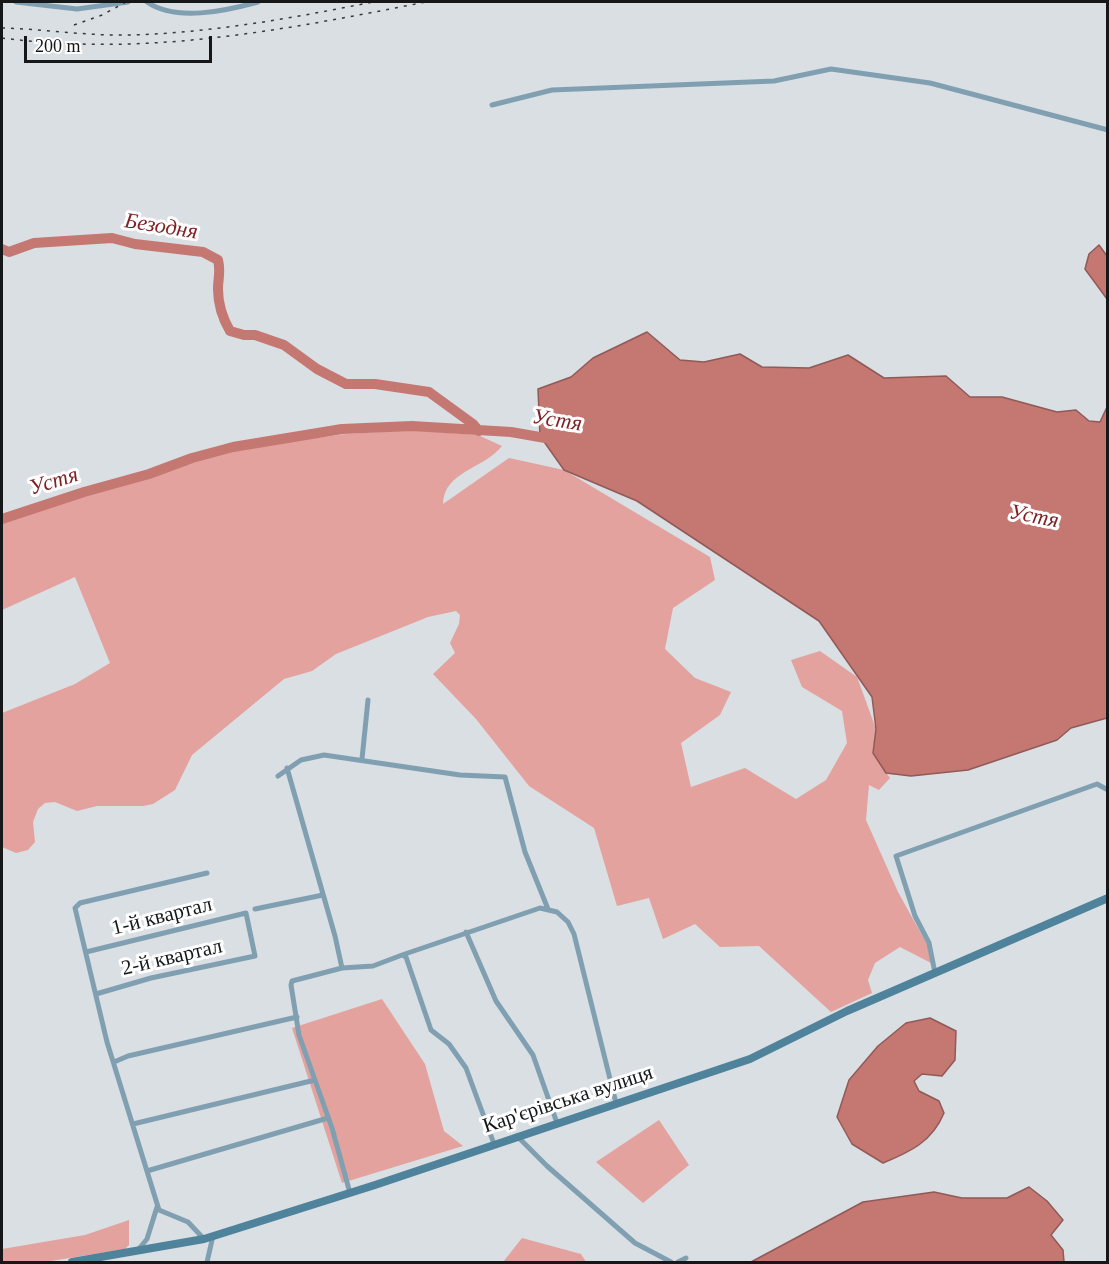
<!DOCTYPE html>
<html>
<head>
<meta charset="utf-8">
<style>
	body { margin:0 }
	#map { position:relative; width:1109px; height:1264px; overflow:hidden; background:#d9dfe3; font-family:Georgia,serif }
	canvas { display:block }
	.frame { position:absolute; inset:0; border:3px solid #151718; pointer-events:none }
	.scale { position:absolute; left:24px; top:36px; width:188px; height:27px; box-sizing:border-box; border:3px solid #151718; border-top:0; padding-left:8px; font-size:18px; line-height:21px; white-space:nowrap; color:#151718; -webkit-text-stroke:4px #fff; paint-order:stroke }
</style>
</head>
<body>
<div id="map">
<canvas width="1109" height="1264"></canvas>
<div class="frame"></div>
<div class="scale">200 m</div>
</div>
<script>
const g = document.querySelector('canvas').getContext('2d');
g.lineJoin = 'round';
function fill(path, color) {
  g.fillStyle = color;
  g.fill(path, 'evenodd');
}
function strokePath(path, color, width, dash) {
  g.strokeStyle = color;
  g.lineWidth = width;
  g.lineCap = dash ? 'butt' : 'round';
  g.setLineDash(dash || []);
  g.stroke(path);
}
function write(font, color, halo, rows, align = 'center') {
  g.font = font + ' Georgia,serif';
  g.lineWidth = 6;
  g.setLineDash([]);
  g.textBaseline = 'middle';
  g.strokeStyle = halo;
  g.fillStyle = color;
  for (const [text, x, y, turn = 0] of rows) {
    g.save();
    g.translate(x, y);
    g.rotate((+turn || 0) * Math.PI / 180);
    g.textAlign = isNaN(turn) ? turn : align;
    if (halo) g.strokeText(text, 0, 0);
    g.fillText(text, 0, 0);
    g.restore();
  }
}
const green = new Path2D(`
	M 412,430 L 478,435 L 502,446 C 484,469 444,471 443,504 L 509,458 L 564,470 L 710,557 L 715,580 L 673,608 L 665,649 L 695,678 L 731,692 L 720,715 L 681,743 L 691,787 L 745,768 L 796,799 L 826,780 L 847,743 L 842,711 L 802,687 L 791,660 L 820,651 L 857,677 L 876,729 L 873,754 L 890,778 L 879,790 L 869,785 L 866,820 L 898,892 L 928,946 L 931,963 L 900,947 L 875,963 L 868,980 L 872,993 L 831,1012 L 759,946 L 720,947 L 695,924 L 663,939 L 649,898 L 617,906 L 594,828 L 529,786 L 476,719 L 433,674 L 455,653 L 450,643 L 459,624 L 460,615 L 456,611 L 428,617 L 336,654 L 312,671 L 284,679 L 192,755 L 175,790 L 153,804 L 143,806 L 97,806 L 77,811 L 55,802 L 45,803 L 38,809 L 33,822 L 35,842 L 28,850 L 16,853 L 2,847 L 2,713 L 75,684 L 110,663 L 75,577 L 2,610 L 2,522 L 21,513 L 150,476 L 193,459 L 235,449 L 346,434 Z
	M 382,999 L 425,1064 L 444,1131 L 463,1146 L 342,1183 L 292,1028 Z
	M 659,1120 L 689,1165 L 643,1203 L 596,1162 Z
	M 129,1220 L 129,1245 L 125,1249 L 45,1262 L 2,1262 L 2,1249 L 85,1235 Z
	M 522,1238 L 581,1254 L 586,1262 L 503,1262 Z`);
const water = new Path2D(`
	M 1099,245 L 1107,256 L 1107,299 L 1085,269 L 1089,254 Z
	M 647,332 L 680,360 L 704,362 L 740,354 L 762,367 L 809,368 L 848,355 L 884,378 L 946,376 L 970,397 L 1002,397 L 1057,412 L 1076,410 L 1089,421 L 1100,422 L 1107,407 L 1107,718 L 1071,728 L 1057,740 L 968,770 L 911,776 L 886,773 L 873,753 L 876,729 L 872,697 L 819,621 L 637,501 L 564,470 L 540,436 L 538,389 L 571,377 L 593,358 Z
	M 930,1018 L 956,1031 L 955,1060 L 942,1076 L 922,1074 L 914,1081 L 919,1091 L 939,1101 L 944,1113 C 932,1142 910,1152 883,1163 L 852,1144 L 837,1117 L 849,1080 L 878,1046 L 906,1023 Z
	M 1029,1187 L 1047,1201 L 1063,1220 L 1051,1235 L 1063,1250 L 1064,1262 L 751,1262 L 863,1202 L 934,1192 L 962,1198 L 1007,1198 Z`);
const river = new Path2D(`
	M 2,249 L 9,252 L 34,243 L 112,238 L 135,244 L 203,252 L 218,260 C 221,271 218,278 218,289 C 218,303 223,319 230,331 L 244,335 L 255,335 L 284,345 L 317,369 L 346,384 L 375,384 L 429,392 L 473,424 L 479,431
	M 2,519 L 84,492 L 149,474 L 192,458 L 233,447 L 342,429 L 412,426 L 511,432 L 551,439`);
const street = new Path2D(`
	M 16,2 L 77,9 L 128,2
	M 147,2 C 176,22 225,11 258,2
	M 492,105 L 552,90 L 774,81 L 831,69 L 930,83 L 1108,130
	M 362,759 L 368,700
	M 287,768 L 335,936 L 342,968 L 292,981 L 291,985 L 299,1035 L 332,1128 L 350,1193
	M 278,776 L 301,760 L 324,755 L 460,775 L 505,777 L 525,852 L 548,909
	M 255,909 L 323,895
	M 466,932 L 496,1001 L 533,1055 L 557,1123
	M 86,952 L 246,913 L 255,956 L 151,978 L 96,994
	M 402,955 L 540,908 L 557,912 L 568,922 L 574,934 L 616,1103
	M 342,968 L 373,966 L 402,955 L 406,957 L 431,1030 L 449,1044 L 466,1068 L 494,1144
	M 935,973 L 929,943 L 915,916 L 896,856 L 1097,784 L 1108,790
	M 114,1062 L 128,1056 L 297,1017
	M 133,1124 L 315,1080
	M 517,1136 L 547,1166 L 635,1243 L 671,1262
	M 147,1171 L 328,1118
	M 204,1239 L 188,1222 L 159,1210 L 107,1042 L 75,908 L 80,903 L 207,873
	M 138,1250 L 147,1239 L 157,1207
	M 207,1262 L 213,1236
	M 678,1262 L 686,1258`);
const secondary = new Path2D(`
	M 72,1262 L 204,1239 L 375,1185 L 750,1059 L 847,1011 L 1108,898`);
const rail = new Path2D(`
	M 74,25 L 102,15 L 126,2
	M 2,28 C 44,29 86,36 129,35 C 211,33 292,18 373,2
	M 2,38 C 148,57 283,30 426,2`);
const streetNames = [
	["1-й квартал",162,917,-14],
	["2-й квартал",172,958,-13],
	["Кар'єрівська вулиця",568,1100,-18]
];
const waterNames = [
	["Безодня",161,227,9],
	["Устя",557,421,9],
	["Устя",54,482,-17],
	["Устя",1034,517,11]
];
fill(green, '#e3a29e');
fill(water, '#c57772');
strokePath(water, '#905a57', 1.5);
strokePath(river, '#c57772', 10);
strokePath(street, '#80a0b2', 5);
strokePath(secondary, '#4f829b', 8);
strokePath(rail, '#37393b', 1.5, [3, 6]);
write('21px', '#151718', '#fff', streetNames);
write('italic 22px', '#802224', '#fff', waterNames);
</script>
</body>
</html>
